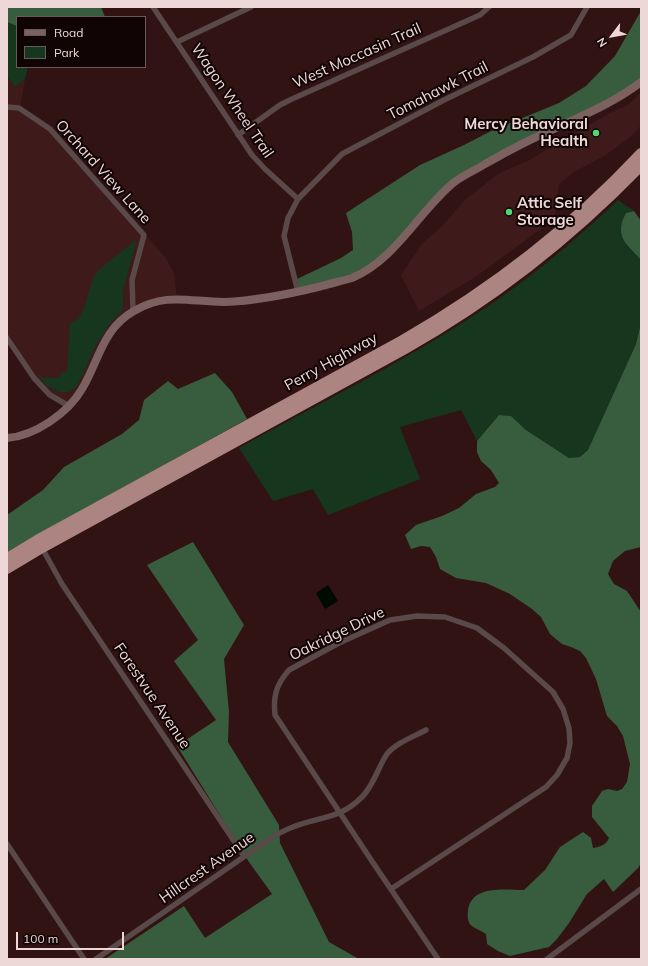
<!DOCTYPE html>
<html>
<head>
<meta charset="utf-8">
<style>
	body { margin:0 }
	#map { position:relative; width:648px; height:966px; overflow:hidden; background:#311313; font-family:Mulish,sans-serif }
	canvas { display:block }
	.frame { position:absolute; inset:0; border:8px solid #eed8d7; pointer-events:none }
	.legend { position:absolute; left:16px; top:16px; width:130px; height:52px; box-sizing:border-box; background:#100504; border:1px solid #695958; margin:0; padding:5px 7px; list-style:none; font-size:12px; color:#eed8d7 }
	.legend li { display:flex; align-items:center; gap:8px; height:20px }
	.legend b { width:20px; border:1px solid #695958 }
	.north { position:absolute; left:592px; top:16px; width:40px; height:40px; -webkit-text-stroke:3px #100504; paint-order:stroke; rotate:238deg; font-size:11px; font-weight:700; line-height:16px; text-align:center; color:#eed8d7 }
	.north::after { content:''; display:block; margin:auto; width:14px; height:18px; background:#eed8d7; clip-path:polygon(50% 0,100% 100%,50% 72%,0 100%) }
	.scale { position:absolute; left:16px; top:932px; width:108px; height:18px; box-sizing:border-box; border:2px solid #eed8d7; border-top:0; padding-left:5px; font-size:12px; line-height:14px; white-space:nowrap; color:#eed8d7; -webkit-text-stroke:3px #100504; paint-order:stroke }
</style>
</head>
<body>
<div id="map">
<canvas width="648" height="966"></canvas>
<div class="frame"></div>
<ul class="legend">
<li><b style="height:5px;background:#7b615f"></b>Road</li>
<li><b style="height:11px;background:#16371d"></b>Park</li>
</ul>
<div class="north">N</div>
<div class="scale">100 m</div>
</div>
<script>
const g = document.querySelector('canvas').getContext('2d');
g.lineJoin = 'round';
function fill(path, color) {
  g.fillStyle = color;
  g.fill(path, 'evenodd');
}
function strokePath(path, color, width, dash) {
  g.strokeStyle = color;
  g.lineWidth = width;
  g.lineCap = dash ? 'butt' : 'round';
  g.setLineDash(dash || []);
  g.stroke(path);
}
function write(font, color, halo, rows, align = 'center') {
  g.font = font + ' Mulish,sans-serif';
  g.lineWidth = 4;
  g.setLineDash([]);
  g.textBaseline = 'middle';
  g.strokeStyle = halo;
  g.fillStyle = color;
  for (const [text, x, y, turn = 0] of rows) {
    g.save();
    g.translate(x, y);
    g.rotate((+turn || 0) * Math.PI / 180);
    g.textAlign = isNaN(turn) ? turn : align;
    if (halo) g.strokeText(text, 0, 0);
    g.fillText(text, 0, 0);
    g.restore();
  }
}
const built = new Path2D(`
	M 7,76 L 15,87 L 25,79 L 20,108 L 50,129 L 166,258 L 174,273 L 177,299 L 167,299 L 124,318 L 69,406 L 50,395 L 34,378 L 7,338 Z
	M 641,92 L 641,125 L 635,133 L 606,155 L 574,172 L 559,184 L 555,215 L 542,228 L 477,276 L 419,311 L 401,275 L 422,244 L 442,226 L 465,200 L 498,174 L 529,160 L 608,114 L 629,104 Z`);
const green = new Path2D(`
	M 7,22 L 17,26 L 17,67 L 28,67 L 25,79 L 15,87 L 7,76 Z
	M 618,200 L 634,211 L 626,213 L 627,245 L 638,255 L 641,260 L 641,323 L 636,344 L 588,450 L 580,457 L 569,458 L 526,430 L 511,416 L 499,415 L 477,441 L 461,410 L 400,427 L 420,479 L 328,515 L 313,489 L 273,501 L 239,448 C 325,400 416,356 497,300 C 540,270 580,236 618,200 Z
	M 137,239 L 123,291 L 123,308 L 122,312 L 112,321 L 105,331 L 96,345 L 77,387 L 69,392 L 59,392 L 47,386 L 38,375 L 45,378 L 57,378 L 57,377 L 60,377 L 61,372 L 67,372 L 70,323 C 86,320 88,288 94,276 C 98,269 129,246 137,239 Z`);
const forest = new Path2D(`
	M 7,7 L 101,7 L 105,17 L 17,17 L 17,26 L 7,22 Z
	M 641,11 L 641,82 L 453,183 L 371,268 L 298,292 L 295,280 L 341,258 L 353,250 L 352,232 L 346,213 L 420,165 L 464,145 L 493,130 L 559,103 L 586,86 L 615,56 Z
	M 634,211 L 641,221 L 641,260 C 637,255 632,251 628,246 C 618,235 620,224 626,213 Z
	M 641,323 L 641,547 L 625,551 L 613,561 L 608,574 L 614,584 L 627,591 L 641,612 L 641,863 L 638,868 L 613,892 L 604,879 L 587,894 L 569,923 L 557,939 L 549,947 L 510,956 L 498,951 L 487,944 L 486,934 C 474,926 466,928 468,910 C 472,884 506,890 524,890 L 545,870 L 560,847 L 583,832 L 591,838 L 593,848 C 600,847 606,845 609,838 L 592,817 L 592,806 L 602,791 L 608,789 L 617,791 L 622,789 L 627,782 L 630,764 L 623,736 L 617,726 L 607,716 L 596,679 L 586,658 L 580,651 L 571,647 L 562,644 L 550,634 L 541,617 L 532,609 L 510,594 L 486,583 L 456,578 L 440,569 L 436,557 L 430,547 L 421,546 L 411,549 L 405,535 L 416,525 L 442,516 L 459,508 L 476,494 L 495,487 L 499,483 L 491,470 L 481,461 L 477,452 L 477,441 L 499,415 L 511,416 L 526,430 L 569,458 L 580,457 L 588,450 L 636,344 Z
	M 215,373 L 232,392 L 247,419 L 35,536 L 7,552 L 7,515 L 43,490 L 64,467 L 122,434 L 139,420 L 144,400 L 168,381 L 178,389 Z
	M 193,542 L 244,625 L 224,659 L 229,712 L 228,742 L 279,825 L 280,843 L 329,942 L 359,959 L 105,959 L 184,906 L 205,938 L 272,894 L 249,862 L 177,746 L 216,720 L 174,661 L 198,640 L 147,565 Z`);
const water = new Path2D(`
	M 328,585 L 338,601 L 325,609 L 316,593 Z`);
const street = new Path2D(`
	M 153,7 L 252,155 L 265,169 L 298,199
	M 177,42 L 251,7
	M 7,107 L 19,108 L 50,129 L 144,235 L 132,280 L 133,311
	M 238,135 L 280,105 L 292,99 L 480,15 L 489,7
	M 298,292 L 284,236 L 288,218 L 298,199 L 342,154 L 444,100 L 533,57 L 571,35 L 587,7
	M 7,338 L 34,378 L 50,395 L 69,406
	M 42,548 L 62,584 L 244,856
	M 7,844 L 84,959
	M 391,889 L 546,787 L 557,775 L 567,758 L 570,743 L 569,728 L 563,709 L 553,692 L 504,648 L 477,628 L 445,617 L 417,616 L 390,620 L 339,643 L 289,670 C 276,685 273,696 275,715 C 329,797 383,878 438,959
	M 96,959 L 274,836 C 280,833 287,829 293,827 C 320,816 339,820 362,797 C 374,785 378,767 387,754 C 396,743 413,737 426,730
	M 547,959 L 641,889`);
const secondary = new Path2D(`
	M 7,438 C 35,436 68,413 82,389 C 99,361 102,329 134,311 C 166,292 190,302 224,302 C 257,301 290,294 322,286 C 332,283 342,281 352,278 C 395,260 418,213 452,184 C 461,176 474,171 485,164 C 511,149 539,135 567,123 C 593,111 619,99 641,82`);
const highway = new Path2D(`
	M 7,558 L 37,540 L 401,341 C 490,290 571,228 641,153
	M 7,569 L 42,548 L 405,349 C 494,299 570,239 641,166`);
const markers = [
	[596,133,4,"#52d673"],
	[509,212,4,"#52d673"]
];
const streetNames = [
	["West Moccasin Trail",357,56,-24],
	["Tomahawk Trail",438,91,-27],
	["Wagon Wheel Trail",232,101,56],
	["Orchard View Lane",103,172,48],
	["Perry Highway",331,362,-29],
	["Oakridge Drive",337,634,-26],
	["Forestvue Avenue",152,696,56],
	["Hillcrest Avenue",207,868,-35]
];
const poiNames = [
	["Mercy Behavioral",588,124],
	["Health",588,141],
	["Attic Self",517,203,"left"],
	["Storage",517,220,"left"]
];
fill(built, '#3f1a1a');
fill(green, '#16371d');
fill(forest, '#375d3e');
fill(water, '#000b00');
strokePath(street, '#594948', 5.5);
strokePath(secondary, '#7b615f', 8);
strokePath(highway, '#ac8482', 10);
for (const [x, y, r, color] of markers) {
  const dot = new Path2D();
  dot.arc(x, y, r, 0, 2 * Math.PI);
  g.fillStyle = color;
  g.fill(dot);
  strokePath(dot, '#100504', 1.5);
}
write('15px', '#eed8d7', '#100504', streetNames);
write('bold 15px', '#eed8d7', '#100504', poiNames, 'right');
</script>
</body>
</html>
